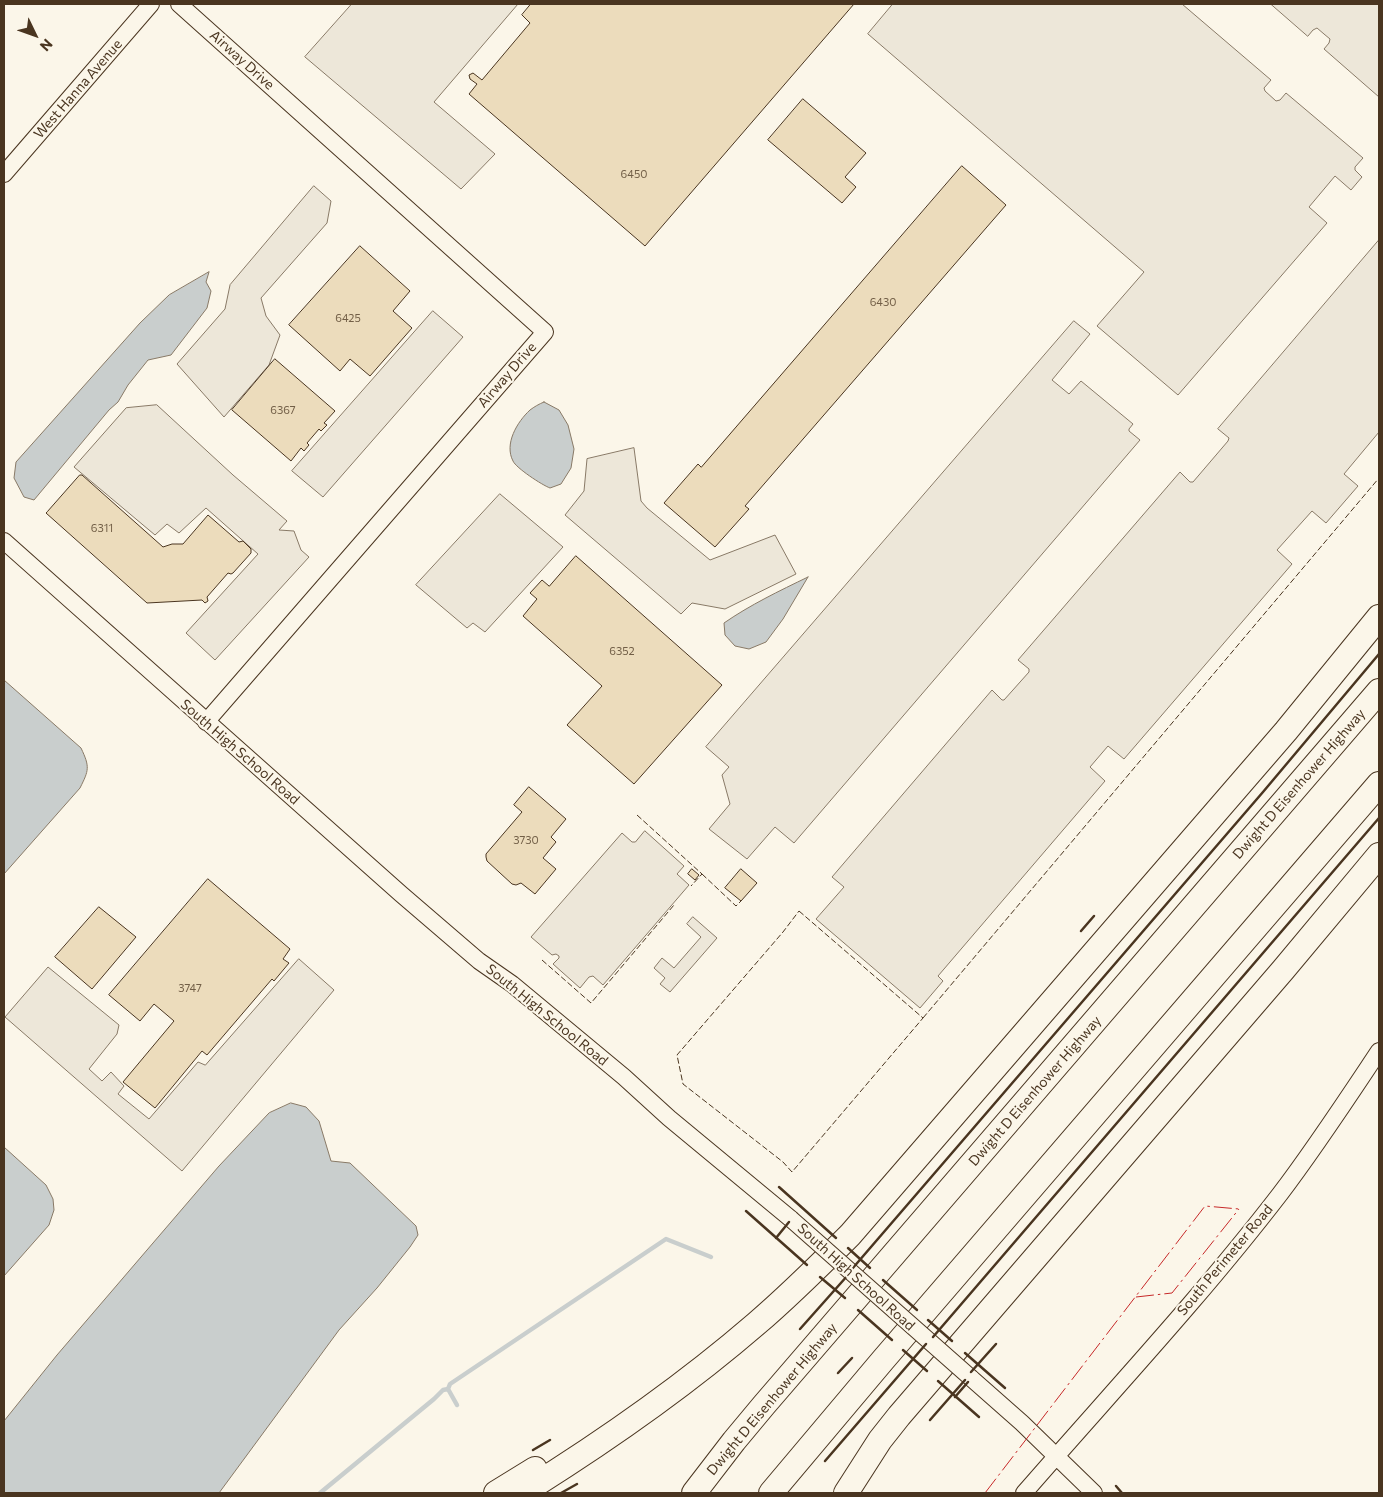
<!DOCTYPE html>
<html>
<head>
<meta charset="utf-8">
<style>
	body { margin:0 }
	#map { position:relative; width:1383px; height:1497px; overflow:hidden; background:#fbf6e9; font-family:Commissioner,sans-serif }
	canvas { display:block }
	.frame { position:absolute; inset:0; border:5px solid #4a3520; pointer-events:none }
	.north { position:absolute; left:10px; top:10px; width:50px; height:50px; -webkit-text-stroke:4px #fbf6e9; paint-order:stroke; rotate:132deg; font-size:14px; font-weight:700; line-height:20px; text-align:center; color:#4a3520 }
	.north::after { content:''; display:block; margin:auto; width:18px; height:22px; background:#4a3520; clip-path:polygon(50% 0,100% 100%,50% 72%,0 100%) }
</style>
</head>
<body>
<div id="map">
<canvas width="1383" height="1497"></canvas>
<div class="frame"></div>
<div class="north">N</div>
</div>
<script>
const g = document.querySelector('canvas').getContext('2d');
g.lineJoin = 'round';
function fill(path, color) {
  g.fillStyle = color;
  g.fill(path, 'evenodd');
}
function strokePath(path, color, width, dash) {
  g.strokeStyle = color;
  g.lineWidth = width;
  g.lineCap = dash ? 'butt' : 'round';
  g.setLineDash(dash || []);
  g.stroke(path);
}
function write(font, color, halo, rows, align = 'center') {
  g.font = font + ' Commissioner,sans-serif';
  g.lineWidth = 4;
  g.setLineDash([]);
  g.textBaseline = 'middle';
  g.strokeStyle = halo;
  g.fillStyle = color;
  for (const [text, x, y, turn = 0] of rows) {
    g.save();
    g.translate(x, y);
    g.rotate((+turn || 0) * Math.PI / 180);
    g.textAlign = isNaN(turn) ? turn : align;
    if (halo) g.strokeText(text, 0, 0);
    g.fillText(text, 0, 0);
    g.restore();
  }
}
const parking = new Path2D(`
	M 352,4 L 518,4 L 434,102 L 495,154 L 461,189 L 305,57 Z
	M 893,4 L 1182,4 L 1271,80 L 1264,88 L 1265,91 L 1276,101 L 1280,100 L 1286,93 L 1363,158 L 1355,167 L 1355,170 L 1362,177 L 1351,190 L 1335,176 L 1309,207 L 1327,223 L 1178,395 L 1097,326 L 1144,272 L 868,34 Z
	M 1271,4 L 1379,4 L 1379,97 L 1324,49 L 1329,43 L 1330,39 L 1324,34 L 1317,28 L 1313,30 L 1308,36 Z
	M 314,186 L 331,201 L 327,223 L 261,298 L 266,316 L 280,335 L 269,365 L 224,417 L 177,364 L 225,309 L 230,285 Z
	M 1379,240 L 1379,432 L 1344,474 L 1358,486 L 1326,523 L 1312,511 L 1277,550 L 1292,564 L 1124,759 L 1108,746 L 1090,767 L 1105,781 L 938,976 L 943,981 L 920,1008 L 816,919 L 844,887 L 832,877 L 992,690 L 1002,700 L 1004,700 L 1029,672 L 1029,669 L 1018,660 L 1180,472 L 1190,482 L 1193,482 L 1228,441 L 1229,438 L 1218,429 Z
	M 433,311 L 463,337 L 323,497 L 292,471 Z
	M 1074,321 L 1090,334 L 1052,380 L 1069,394 L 1081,381 L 1133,424 L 1129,429 L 1129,431 L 1140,440 L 794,843 L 775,827 L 747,859 L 709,829 L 730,804 L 722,775 L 729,767 L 706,747 Z
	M 157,405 L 233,475 L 287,521 L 279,530 L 294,531 L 301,550 L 309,557 L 215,660 L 186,633 L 258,554 L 206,508 L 179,533 L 167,524 L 155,535 L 74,467 L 126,408 Z
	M 634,448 L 641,501 L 647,508 L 710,560 L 775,535 L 796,574 L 725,609 L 692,603 L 681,614 L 565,515 L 584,491 L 587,459 Z
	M 500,494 L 563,547 L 485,632 L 473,623 L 467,628 L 416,585 Z
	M 645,831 L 684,866 L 677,874 L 689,885 L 603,985 L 593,976 L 589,977 L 580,988 L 553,964 L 559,958 L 559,956 L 556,954 L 552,955 L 531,937 L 622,833 L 632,842 L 635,842 Z
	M 693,917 L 717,938 L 670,992 L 660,984 L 665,978 L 654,968 L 662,958 L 674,968 L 701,937 L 687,924 Z
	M 299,959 L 334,990 L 182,1171 L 5,1017 L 48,967 L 119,1025 L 117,1034 L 89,1069 L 102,1081 L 111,1072 L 124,1086 L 118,1094 L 149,1119 L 198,1062 L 205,1065 Z`);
const water = new Path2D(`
	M 209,272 L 206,282 L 211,291 L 207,308 L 171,355 L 148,360 L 128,385 L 118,402 L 109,410 L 34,500 L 24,497 L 14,478 L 16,462 L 140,323 L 169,295 Z
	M 544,402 L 559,410 L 568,425 L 574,449 L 571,468 L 561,484 L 550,488 C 542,485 516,468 513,461 C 504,444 517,422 530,410 C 534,407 539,404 544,402 Z
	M 808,577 L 783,619 L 766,642 L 749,649 L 735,646 L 725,635 L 724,623 C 750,605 779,591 808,577 Z
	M 4,680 L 81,748 C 90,767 89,770 80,788 L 4,874 Z
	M 291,1103 L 306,1107 L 319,1121 L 331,1161 L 350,1163 L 416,1226 L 418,1235 L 410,1247 L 377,1288 L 339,1330 L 219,1493 L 4,1493 L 4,1421 L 57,1355 L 219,1166 L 269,1113 Z
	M 4,1147 L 46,1185 L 53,1199 L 54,1210 L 49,1225 L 4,1276 Z`);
const stream = new Path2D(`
	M 448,1389 L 457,1405
	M 320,1493 L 434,1399 L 443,1390 L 448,1389 L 450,1384 L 666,1239 L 711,1257`);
const building = new Path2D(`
	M 531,4 L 854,4 L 645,246 L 469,94 L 477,84 L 470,79 L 469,75 L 473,73 L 482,80 L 530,23 L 522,15 Z
	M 803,99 L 866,153 L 845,177 L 856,187 L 842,203 L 768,140 Z
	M 962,166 L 1006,205 L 745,506 L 749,509 L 715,547 L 664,503 L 698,464 L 701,467 Z
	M 360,246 L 410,291 L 393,311 L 412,328 L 370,376 L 350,359 L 340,371 L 289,325 Z
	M 275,359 L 335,411 L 324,423 L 327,425 L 321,431 L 319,429 L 307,443 L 309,445 L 304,451 L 301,448 L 291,461 L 232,410 Z
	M 80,475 L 82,475 L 163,547 L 172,544 L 183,544 L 208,515 L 239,542 L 243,541 L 251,549 L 251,553 L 233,573 L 231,574 L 228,573 L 207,597 L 208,601 L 205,603 L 202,600 L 147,603 L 46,513 L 47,512 Z
	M 576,556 L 722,685 L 634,784 L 567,725 L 602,686 L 523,616 L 537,599 L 530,593 L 542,580 L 549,586 Z
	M 529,787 L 566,819 L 551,837 L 556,842 L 543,858 L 556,869 L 535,894 L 521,883 L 516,885 L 512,884 L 487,861 L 486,857 L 486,854 L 522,812 L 514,805 Z
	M 692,869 L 699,875 L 695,880 L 688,874 Z
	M 741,869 L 757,883 L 741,901 L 725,888 Z
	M 208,879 L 290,949 L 283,959 L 289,963 L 274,981 L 272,979 L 207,1055 L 202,1051 L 155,1108 L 123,1082 L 174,1021 L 154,1004 L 140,1021 L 109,995 Z
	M 99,907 L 136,937 L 92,989 L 55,957 Z`);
const minor = new Path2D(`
	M 179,4 L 545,332 L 206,722
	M 4,174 L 151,4
	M 4,541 L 401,894 L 479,961 L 512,984 L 624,1077 L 669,1118 L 791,1219
	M 971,1378 L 1022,1423 L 1094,1493
	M 1024,1493 C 1110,1394 1200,1298 1280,1194 C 1315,1148 1347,1099 1379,1051`);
const highway = new Path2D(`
	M 496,1493 L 535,1469
	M 522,1493 C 604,1442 683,1387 756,1324 C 789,1296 819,1266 850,1235 L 1286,731 L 1379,617
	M 694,1493 L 734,1441 L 764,1405 L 1379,691
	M 771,1493 L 883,1360 L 1379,784
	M 846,1493 L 880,1440 L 899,1416 L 1283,970 L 1379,855`);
const minorBridge = new Path2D(`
	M 791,1219 L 971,1378`);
const fence = new Path2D(`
	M 637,815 L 702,874 L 691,886
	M 702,874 L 736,906 L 741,901
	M 799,911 L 923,1018 L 792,1172 L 783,1162 L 683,1084 L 677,1055 L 783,932 Z
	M 542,960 L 591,1003 L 674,905
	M 923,1018 L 1379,478`);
const wall = new Path2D(`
	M 1081,931 L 1094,916
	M 779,1187 L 836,1238
	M 746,1211 L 807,1265
	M 776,1238 L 789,1222
	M 848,1248 L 870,1268
	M 852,1269 L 1263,792 L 1379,654
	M 820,1277 L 845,1298
	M 883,1280 L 917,1310
	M 858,1310 L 892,1340
	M 928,1320 L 952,1341
	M 800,1329 L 848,1275
	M 933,1337 L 1379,818
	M 903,1350 L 927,1371
	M 965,1353 L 1005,1388
	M 971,1372 L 996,1344
	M 838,1373 L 852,1358
	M 938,1381 L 979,1417
	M 955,1397 L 968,1382
	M 930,1420 L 965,1380
	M 533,1450 L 550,1440
	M 825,1461 L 926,1344
	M 1116,1486 L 1122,1493
	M 561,1493 L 577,1484`);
const power = new Path2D(`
	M 1136,1297 L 1172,1293 L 1239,1209
	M 985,1493 L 1205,1206 L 1239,1209`);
const numberNames = [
	["6450",634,174],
	["6430",883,302],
	["6425",348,318],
	["6367",283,410],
	["6311",102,528],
	["6352",622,651],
	["3730",526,840],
	["3747",190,988]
];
const streetNames = [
	["Airway Drive",242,60,42],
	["West Hanna Avenue",78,89,-49],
	["Airway Drive",507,375,-49],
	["South High School Road",240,752,41],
	["Dwight D Eisenhower Highway",1299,784,-49],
	["South High School Road",547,1015,39],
	["Dwight D Eisenhower Highway",1035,1091,-49],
	["South Perimeter Road",1225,1260,-50],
	["South High School Road",856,1277,42],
	["Dwight D Eisenhower Highway",772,1399,-50]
];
fill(parking, '#ede7d9');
strokePath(parking, '#887966', 1);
fill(water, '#c9cecd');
strokePath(water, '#887966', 1);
strokePath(stream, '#c9cecd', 4.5);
fill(building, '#ecdcbc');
strokePath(building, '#4a3520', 1);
strokePath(minor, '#4a3520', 18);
strokePath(highway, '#4a3520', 26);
strokePath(minor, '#fbf6e9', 16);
strokePath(highway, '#fbf6e9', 24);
strokePath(minorBridge, '#4a3520', 18, []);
strokePath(minorBridge, '#fbf6e9', 16);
strokePath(fence, '#4a3520', 1, [6, 2.5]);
strokePath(wall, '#4a3520', 2.5);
strokePath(power, '#c62828', 1, [18, 4, 2.5, 4]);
write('11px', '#725f47', null, numberNames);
write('14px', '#4a3520', '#fbf6e9', streetNames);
</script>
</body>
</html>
